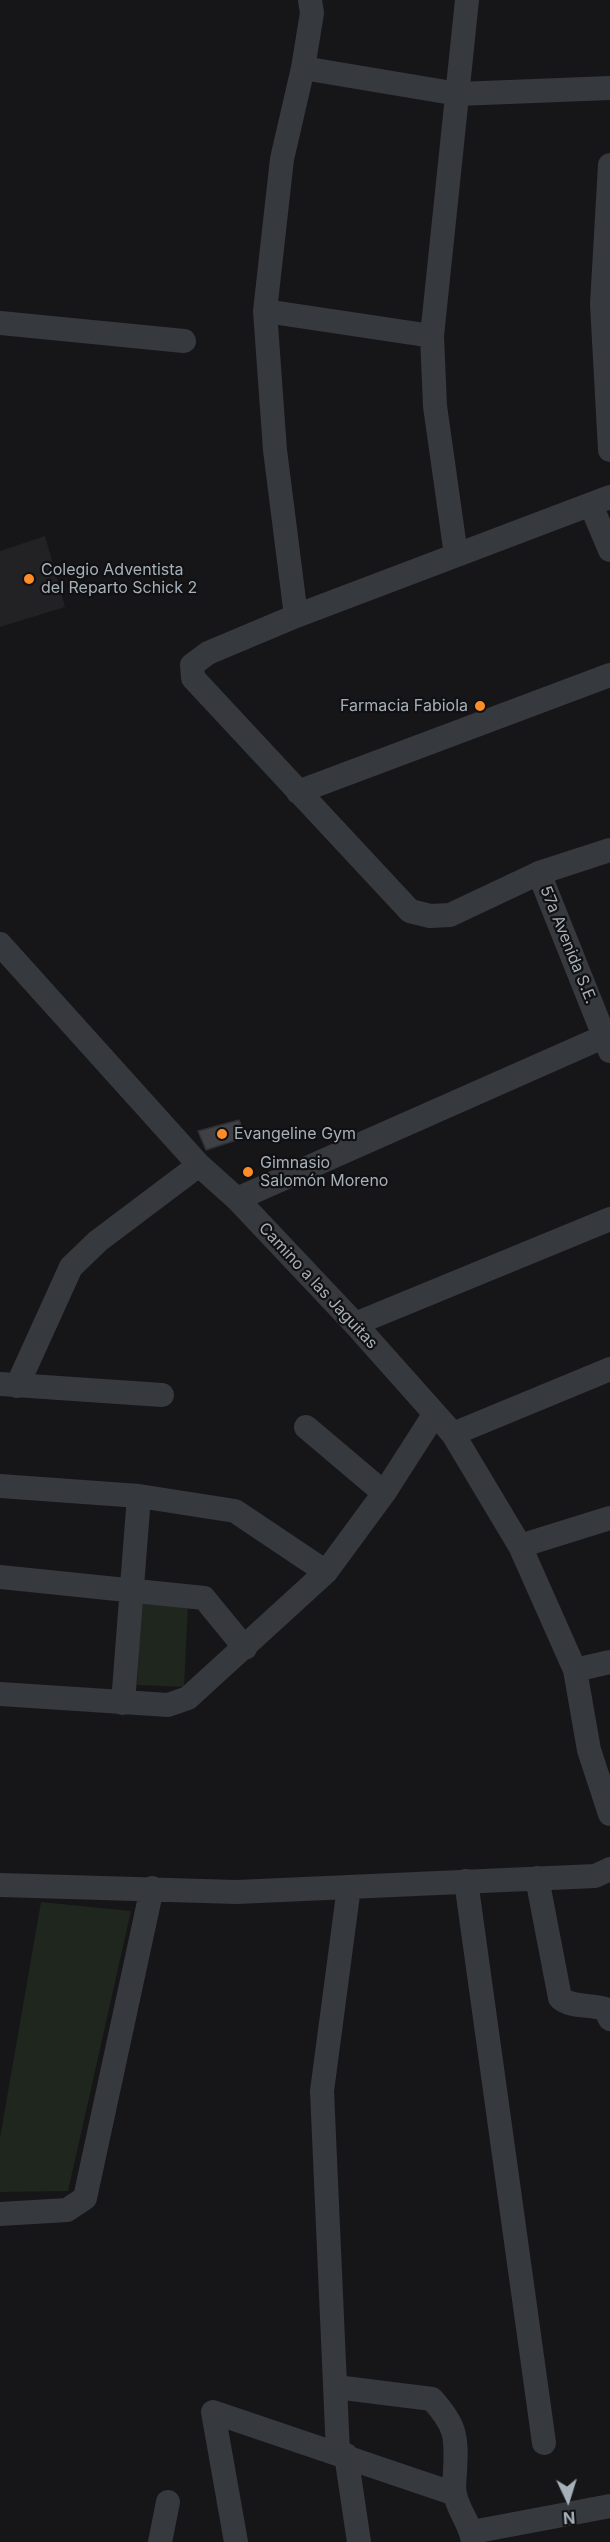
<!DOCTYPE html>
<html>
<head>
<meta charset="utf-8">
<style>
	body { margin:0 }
	#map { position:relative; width:610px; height:2542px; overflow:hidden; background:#161618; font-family:Inter,sans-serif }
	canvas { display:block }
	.north { position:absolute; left:538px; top:2470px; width:60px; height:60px; -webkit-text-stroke:4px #111113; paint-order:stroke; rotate:176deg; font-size:16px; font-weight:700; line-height:24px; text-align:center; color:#a6b0b9 }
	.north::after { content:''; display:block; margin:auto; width:21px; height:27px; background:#a6b0b9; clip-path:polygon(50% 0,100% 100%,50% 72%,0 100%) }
</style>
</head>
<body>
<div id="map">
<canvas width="610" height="2542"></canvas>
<div class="north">N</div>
</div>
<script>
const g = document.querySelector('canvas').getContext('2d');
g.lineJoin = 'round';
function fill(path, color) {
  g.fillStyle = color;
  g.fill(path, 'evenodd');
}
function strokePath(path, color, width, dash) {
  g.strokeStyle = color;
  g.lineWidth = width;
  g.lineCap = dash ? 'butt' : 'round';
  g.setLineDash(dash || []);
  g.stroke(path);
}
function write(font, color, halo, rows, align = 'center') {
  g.font = font + ' Inter,sans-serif';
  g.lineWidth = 4.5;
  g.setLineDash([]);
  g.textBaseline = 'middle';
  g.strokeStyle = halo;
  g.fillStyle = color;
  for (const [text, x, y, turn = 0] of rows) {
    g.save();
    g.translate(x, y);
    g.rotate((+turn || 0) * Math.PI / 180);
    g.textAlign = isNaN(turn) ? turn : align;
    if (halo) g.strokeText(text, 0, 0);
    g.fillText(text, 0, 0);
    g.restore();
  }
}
const built = new Path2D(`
	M 45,536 L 65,607 L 0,627 L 0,551 Z`);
const green = new Path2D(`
	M 141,1603 L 188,1606 L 184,1687 L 137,1685 Z
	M 41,1902 L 131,1911 L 68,2191 L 0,2192 L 0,2138 Z`);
const building = new Path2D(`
	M 239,1120 L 246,1137 L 206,1150 L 198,1131 Z`);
const minor = new Path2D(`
	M 303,68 L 458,94 L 610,88
	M 610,165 L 602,304 L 610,450
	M 265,311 L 432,336
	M 0,323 L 184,341
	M 610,497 L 296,616 L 208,653 L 192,665 L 193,678 L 410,911 L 430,916 L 450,915 L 539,873 L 610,850
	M 591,505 L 610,550
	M 456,555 L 435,406 L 432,336 L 467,0
	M 296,616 L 275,450 L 265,311 L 282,159 L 303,68 L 312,13 L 310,0
	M 298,792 L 610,675
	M 539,873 L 610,1051
	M 0,944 L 199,1165 L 237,1199 L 355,1324 L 453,1434 L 520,1546 L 575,1670 L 589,1750 L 610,1814
	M 237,1199 L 610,1034
	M 355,1324 L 610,1219
	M 0,1384 L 162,1395
	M 17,1386 L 71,1267 L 98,1241 L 199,1165
	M 306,1427 L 384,1493
	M 453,1434 L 610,1369
	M 0,1486 L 139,1496 L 235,1511 L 326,1572
	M 520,1546 L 610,1518
	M 0,1577 L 204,1598 L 245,1648
	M 575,1670 L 610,1662
	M 0,1694 L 168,1705 L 188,1698 L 326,1572 L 384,1493 L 434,1415
	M 123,1703 L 139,1496
	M 537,1878 L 560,1998 C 572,2008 590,2004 605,2009 L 610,2019
	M 466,1881 L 544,2443
	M 0,1885 L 237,1892 L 595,1876 L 610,1869
	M 0,2214 L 67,2210 L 85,2198 L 152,1888
	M 336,2387 L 432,2399 C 456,2426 457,2436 455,2471 C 455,2478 453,2487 455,2494 C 458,2511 471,2524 473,2542
	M 338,2453 L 322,2091 L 349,1887
	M 346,2455 L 359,2542
	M 472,2532 L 610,2506
	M 160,2542 L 168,2502
	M 236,2542 L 213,2412 L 455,2494`);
const markers = [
	[29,579,6,"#ff8d27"],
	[480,706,6,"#ff8d27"],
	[222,1134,6,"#ff8d27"],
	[248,1172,6,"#ff8d27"]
];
const poiNames = [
	["Colegio Adventista",41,570],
	["del Reparto Schick 2",41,588],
	["Farmacia Fabiola",468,706,"right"],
	["Evangeline Gym",234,1134],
	["Gimnasio",260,1163],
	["Salomón Moreno",260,1181]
];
const streetNames = [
	["57a Avenida S.E.",568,945,68],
	["Camino a las Jaguitas",318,1286,47]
];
fill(built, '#222225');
fill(green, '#1e261d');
fill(building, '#404145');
strokePath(building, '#2f3034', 1.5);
strokePath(minor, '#36393d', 24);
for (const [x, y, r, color] of markers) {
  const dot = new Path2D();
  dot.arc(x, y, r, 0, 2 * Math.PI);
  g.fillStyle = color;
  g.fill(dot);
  strokePath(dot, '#111113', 2);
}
write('16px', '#a6b0b9', '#111113', poiNames, 'left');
write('16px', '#a6b0b9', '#111113', streetNames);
</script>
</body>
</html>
